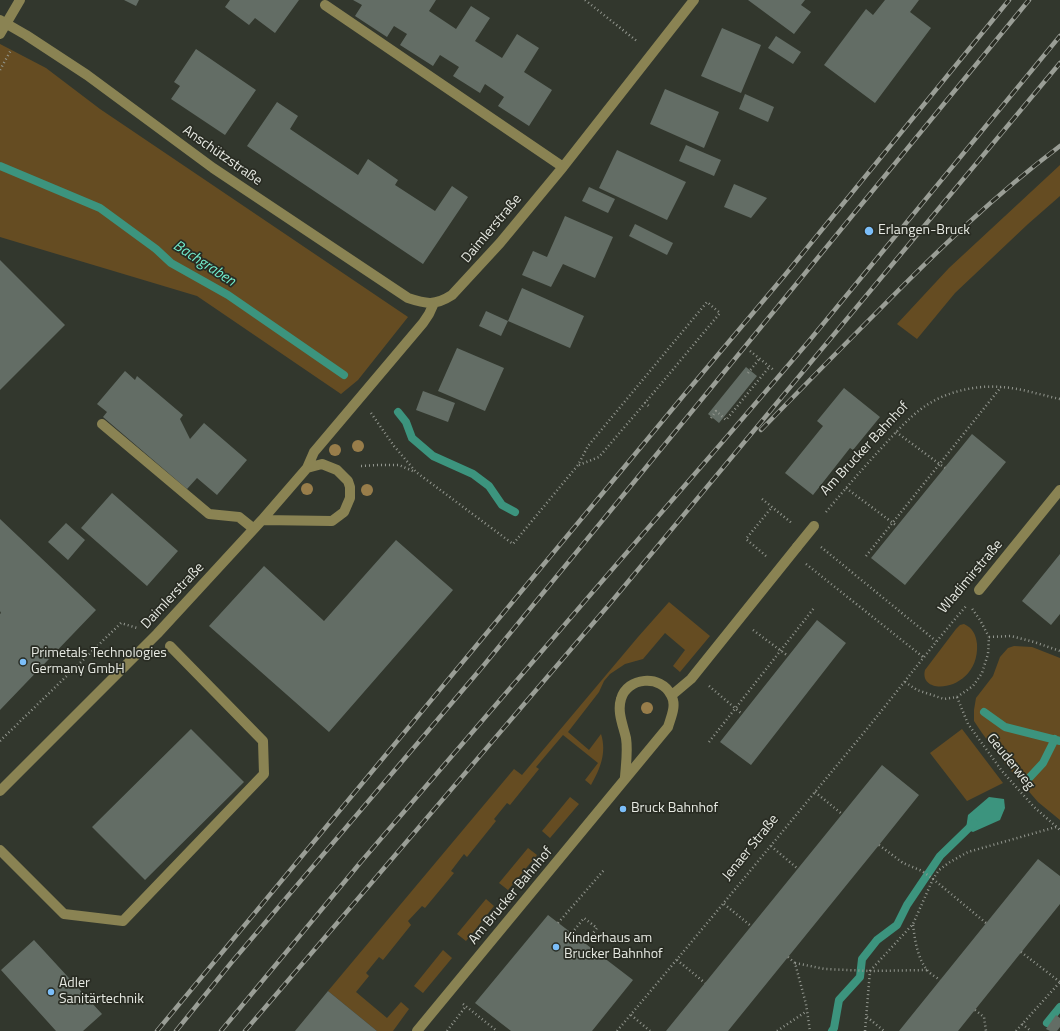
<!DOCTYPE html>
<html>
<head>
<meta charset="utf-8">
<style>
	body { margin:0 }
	canvas { display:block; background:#32372d }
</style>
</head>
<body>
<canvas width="1060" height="1031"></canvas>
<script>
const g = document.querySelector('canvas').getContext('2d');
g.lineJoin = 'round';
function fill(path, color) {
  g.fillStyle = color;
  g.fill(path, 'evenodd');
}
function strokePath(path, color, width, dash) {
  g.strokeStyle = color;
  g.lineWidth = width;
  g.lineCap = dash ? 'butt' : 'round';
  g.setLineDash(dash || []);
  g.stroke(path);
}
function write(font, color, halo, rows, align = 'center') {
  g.font = font + ' "Titillium Web",sans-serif';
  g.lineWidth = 3.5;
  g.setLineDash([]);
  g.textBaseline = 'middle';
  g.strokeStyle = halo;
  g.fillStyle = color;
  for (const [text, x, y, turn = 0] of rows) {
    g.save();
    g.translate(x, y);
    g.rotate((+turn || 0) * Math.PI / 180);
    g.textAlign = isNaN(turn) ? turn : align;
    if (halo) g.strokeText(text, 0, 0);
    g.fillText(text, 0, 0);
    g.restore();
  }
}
const green = new Path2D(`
	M 0,44 L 46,68 L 100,109 L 408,317 L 358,380 L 341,394 L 197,296 L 0,237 Z
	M 1060,165 L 1060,196 L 1028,224 L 955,293 L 917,339 L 897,324 L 949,268 Z
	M 669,602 L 710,636 L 680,672 L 673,666 L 685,650 L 665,633 L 643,659 L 625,664 L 610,674 L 604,681 L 599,692 L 568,732 L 589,750 L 601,734 C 607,753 600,769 591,785 L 585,780 L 598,763 L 563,735 L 536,767 L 539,769 L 510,805 L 507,803 L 494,819 L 496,821 L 467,857 L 464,854 L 451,871 L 454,873 L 425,908 L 422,906 L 408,921 L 411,925 L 383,960 L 379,957 L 366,973 L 369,976 L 356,992 L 387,1018 L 401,1002 L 409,1009 L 393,1031 L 377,1031 L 328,991 L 514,769 L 522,775 L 638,637 Z
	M 964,624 C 973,628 976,635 977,644 C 980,691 918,698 925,670 L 956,629 L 960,625 Z
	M 1014,646 L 1032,647 L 1060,658 L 1060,820 L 1038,802 L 1006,765 L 982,733 L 974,721 L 974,710 L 976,698 L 993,676 L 1000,657 L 1008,648 Z
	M 962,729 L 1003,783 L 967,801 L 930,753 Z
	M 570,797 L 579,804 L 550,838 L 542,831 Z
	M 528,848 L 537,855 L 508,890 L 499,883 Z
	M 486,899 L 494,906 L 466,941 L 457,934 Z
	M 443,950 L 452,958 L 423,993 L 414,986 Z`);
const water = new Path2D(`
	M 989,797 L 1004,799 L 1005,808 L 1000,820 L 973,832 L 966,829 L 968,815 Z`);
const stream = new Path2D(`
	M 0,166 L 100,208 L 156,249 L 171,263 L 228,295 L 344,375
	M 398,412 L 406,422 L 412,438 L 433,456 L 473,474 L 489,486 L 502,505 L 515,512
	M 984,712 L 1005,727 L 1060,741
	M 1030,777 L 1043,763 L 1055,739
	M 1047,1023 L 1060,1007
	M 832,1031 L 834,1028 L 839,1000 L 860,977 L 862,959 L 877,940 L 897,925 L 907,905 L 940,856 L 974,823`);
const building = new Path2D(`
	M 124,0 L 139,0 L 136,6 Z
	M 230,0 L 299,0 L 275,33 L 255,18 L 249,25 L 225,7 Z
	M 353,0 L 436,0 L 429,11 L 456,29 L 471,6 L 490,18 L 475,41 L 502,58 L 517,34 L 539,48 L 524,72 L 552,90 L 529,126 L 498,106 L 504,97 L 485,84 L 480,93 L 453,76 L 459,67 L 440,55 L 433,66 L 400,45 L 407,34 L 394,26 L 387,37 L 355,16 L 362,5 Z
	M 748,0 L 805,0 L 801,5 L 811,12 L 794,34 Z
	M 885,0 L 919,0 L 910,12 L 931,28 L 875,103 L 824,65 L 866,9 L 873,15 Z
	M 722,28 L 761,45 L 741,93 L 701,76 Z
	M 776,36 L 801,52 L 793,64 L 768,48 Z
	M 196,49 L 256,90 L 225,135 L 171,99 L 180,86 L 174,82 Z
	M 665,89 L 719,112 L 704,148 L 650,124 Z
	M 745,94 L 774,107 L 768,122 L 739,109 Z
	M 277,102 L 298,116 L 290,129 L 358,175 L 368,159 L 398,180 L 395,185 L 435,211 L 452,186 L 468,197 L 423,264 L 247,146 Z
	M 686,145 L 721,160 L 714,176 L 679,161 Z
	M 617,150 L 686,182 L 667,220 L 599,188 Z
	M 734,184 L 767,198 L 751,218 L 724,207 Z
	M 589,187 L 615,199 L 608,213 L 582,201 Z
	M 565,216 L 613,237 L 595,278 L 563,264 L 551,287 L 522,275 L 533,251 L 547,257 Z
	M 635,224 L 673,243 L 667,255 L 629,236 Z
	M 0,260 L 65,325 L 0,390 Z
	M 522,288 L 584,316 L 570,348 L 508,321 L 501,336 L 479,326 L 486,311 L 508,321 Z
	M 457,348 L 504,368 L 485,411 L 438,391 Z
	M 746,367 L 757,376 L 719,423 L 708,414 Z
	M 125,371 L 135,380 L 137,376 L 183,415 L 180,419 L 190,439 L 204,423 L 247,460 L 217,495 L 197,478 L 187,489 L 103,417 L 107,412 L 97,404 Z
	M 844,388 L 880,417 L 853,450 L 850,448 L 813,495 L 785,473 L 823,426 L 817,421 Z
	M 423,391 L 455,403 L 448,422 L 416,410 Z
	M 972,434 L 1006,462 L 905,585 L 871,558 Z
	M 112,493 L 178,551 L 147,586 L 81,528 Z
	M 0,519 L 96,610 L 0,710 L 0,614 L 1,613 L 0,611 Z
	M 66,523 L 85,540 L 68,560 L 48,542 Z
	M 396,540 L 453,590 L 329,732 L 209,626 L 264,566 L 324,621 Z
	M 1060,554 L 1060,614 L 1051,625 L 1022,601 Z
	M 817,620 L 846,643 L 751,765 L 720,742 Z
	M 191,729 L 244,782 L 145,880 L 92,827 Z
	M 882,765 L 919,795 L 879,845 L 728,1031 L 666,1031 Z
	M 1038,859 L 1060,876 L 1060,904 L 958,1031 L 899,1031 Z
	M 548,915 L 633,980 L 592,1031 L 511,1031 L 475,1003 Z
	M 34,940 L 102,1014 L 83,1031 L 56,1031 L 1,970 Z
	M 328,991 L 377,1031 L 295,1031 Z
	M 1056,1015 L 1060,1018 L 1060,1027 L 1057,1031 L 1050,1031 L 1046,1029 Z`);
const path = new Path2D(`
	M 585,0 L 638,42
	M 0,70 L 11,50
	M 750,351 L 775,371
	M 748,373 L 760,358
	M 371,413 L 394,446 L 416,472 L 513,544 L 578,465 L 588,446 L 707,302 L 720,313 L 645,403
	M 711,418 L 716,411 L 726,420 L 770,366
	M 896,432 L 945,468
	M 579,465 L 599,457 L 645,403 L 650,407
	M 361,466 L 377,465 L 399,465 L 415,472
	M 846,488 L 897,526
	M 762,499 L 793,524
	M 826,512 C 845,489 865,466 886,443 C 899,429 913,413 930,403 C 950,391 977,385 1001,387 C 1020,388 1041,395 1060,399
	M 821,547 L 936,641
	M 766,556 L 746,539 L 772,507
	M 866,556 L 1001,387
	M 806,564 L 923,657
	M 753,630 L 788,656
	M 989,637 L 1011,636 L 1034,642 L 1060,651
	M 905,682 L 917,690 L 944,699 L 957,697 L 973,686 L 982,673 L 988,654 L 989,637 L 980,620 L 971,607
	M 709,686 L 742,714
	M 957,697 L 968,724 L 1002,771 L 1034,807 L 1060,830
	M 0,741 L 121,623 L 137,628
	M 709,742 L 814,608
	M 815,792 L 842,814
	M 879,845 L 903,863 L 922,871 L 933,879 L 986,923
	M 771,846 L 798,869
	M 724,904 L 751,926
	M 558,923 L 604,870
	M 913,925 C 915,940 917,957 927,970 C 930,974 936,977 940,980
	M 572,933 L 584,918 L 597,928 L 585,943
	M 1021,952 L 1060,982
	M 788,957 L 795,963 L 806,1004 L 810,1031
	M 677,960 L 705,983
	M 795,963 L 825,969 L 870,971 L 913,924 L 933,879 L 939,870 L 950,862 L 968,852 L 1056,827
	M 463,1004 L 497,1031
	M 975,1010 L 984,1017 L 986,1031
	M 631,1015 L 650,1031
	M 867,1017 L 884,1031
	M 1022,1024 L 1031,1031
	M 447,1031 L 466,1006
	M 617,1031 C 698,935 777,838 857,741 C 894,696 929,649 967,605
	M 777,1031 L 807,1011
	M 865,1031 L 870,971 L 928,970
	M 1016,1031 L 1060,982`);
const minor = new Path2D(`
	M 325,5 L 563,167
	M 0,20 L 26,35 L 87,75 L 213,168 L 408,298 C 426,304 435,306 452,295 L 500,243 L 563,167 L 694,0
	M 0,34 L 20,0
	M 102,424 L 209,514 L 239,517 L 254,529
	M 307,468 L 314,452 L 423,323 L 429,314 L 434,303
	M 979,590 L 1060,490
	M 672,695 L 691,679 L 797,547
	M 0,791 L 157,634 L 262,520 L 307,468 L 322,464 L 337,470 L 348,481 L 350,487 L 350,498 L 344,512 L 332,521 L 262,520
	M 0,850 L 64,914 L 123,921 L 264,774 L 263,741 L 170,646
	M 417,1031 L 668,727 C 671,717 677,705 671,695 C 661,674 627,677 621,699 C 617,712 623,725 626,738 C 628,751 626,764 625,777`);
const rail = new Path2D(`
	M 761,430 C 800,390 840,349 880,309 C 937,251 995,195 1060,146
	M 157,1031 L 684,395 L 785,275 L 1009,0
	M 176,1031 L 231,963 L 484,665 L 1029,0
	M 221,1031 L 360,863 L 591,594 L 731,432 L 809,341 L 1060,36
	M 245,1031 L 607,607 L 1060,63`);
const minorBridge = new Path2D(`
	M 797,547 L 814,526`);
const trees = [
	[358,446],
	[335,450],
	[307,489],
	[367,490],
	[647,708]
];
const markers = [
	[869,231,5,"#7bbef9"],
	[23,662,4,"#7bbef9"],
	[623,809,4,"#7bbef9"],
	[556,947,4,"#7bbef9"],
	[51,992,4,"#7bbef9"]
];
const streetNames = [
	["Anschützstraße",222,156,35],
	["Daimlerstraße",492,229,-50],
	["Am Brucker Bahnhof",865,449,-47],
	["Wladimirstraße",971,577,-50],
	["Daimlerstraße",173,596,-47],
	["Geuderweg",1010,762,51],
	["Jenaer Straße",751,848,-51],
	["Am Brucker Bahnhof",511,896,-50]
];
const poiNames = [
	["Erlangen-Bruck",878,231],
	["Primetals Technologies",31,654],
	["Germany GmbH",31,670],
	["Bruck Bahnhof",631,809],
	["Kinderhaus am",564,939],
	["Brucker Bahnhof",564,955],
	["Adler",59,984],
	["Sanitärtechnik",59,1000]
];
const waterNames = [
	["Bachgraben",204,264,33]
];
fill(green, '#654c22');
fill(water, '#3c947e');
strokePath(stream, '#3c947e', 8);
fill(building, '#636d65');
strokePath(path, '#93978f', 2.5, [1, 3]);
strokePath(minor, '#8a8353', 10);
strokePath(rail, '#9a9e96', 4.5);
strokePath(rail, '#292c23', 3, [9]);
strokePath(minorBridge, '#8a8353', 10);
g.fillStyle = '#987d4a';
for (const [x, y] of trees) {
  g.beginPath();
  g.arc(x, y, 6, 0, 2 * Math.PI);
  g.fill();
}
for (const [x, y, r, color] of markers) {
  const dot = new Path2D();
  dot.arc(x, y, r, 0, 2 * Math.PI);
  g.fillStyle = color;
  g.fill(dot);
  strokePath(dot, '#292c23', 1.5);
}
write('14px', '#e6e9e2', '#292c23', streetNames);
write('14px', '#e6e9e2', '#292c23', poiNames, 'left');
write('italic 15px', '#72eece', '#292c23', waterNames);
</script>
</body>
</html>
